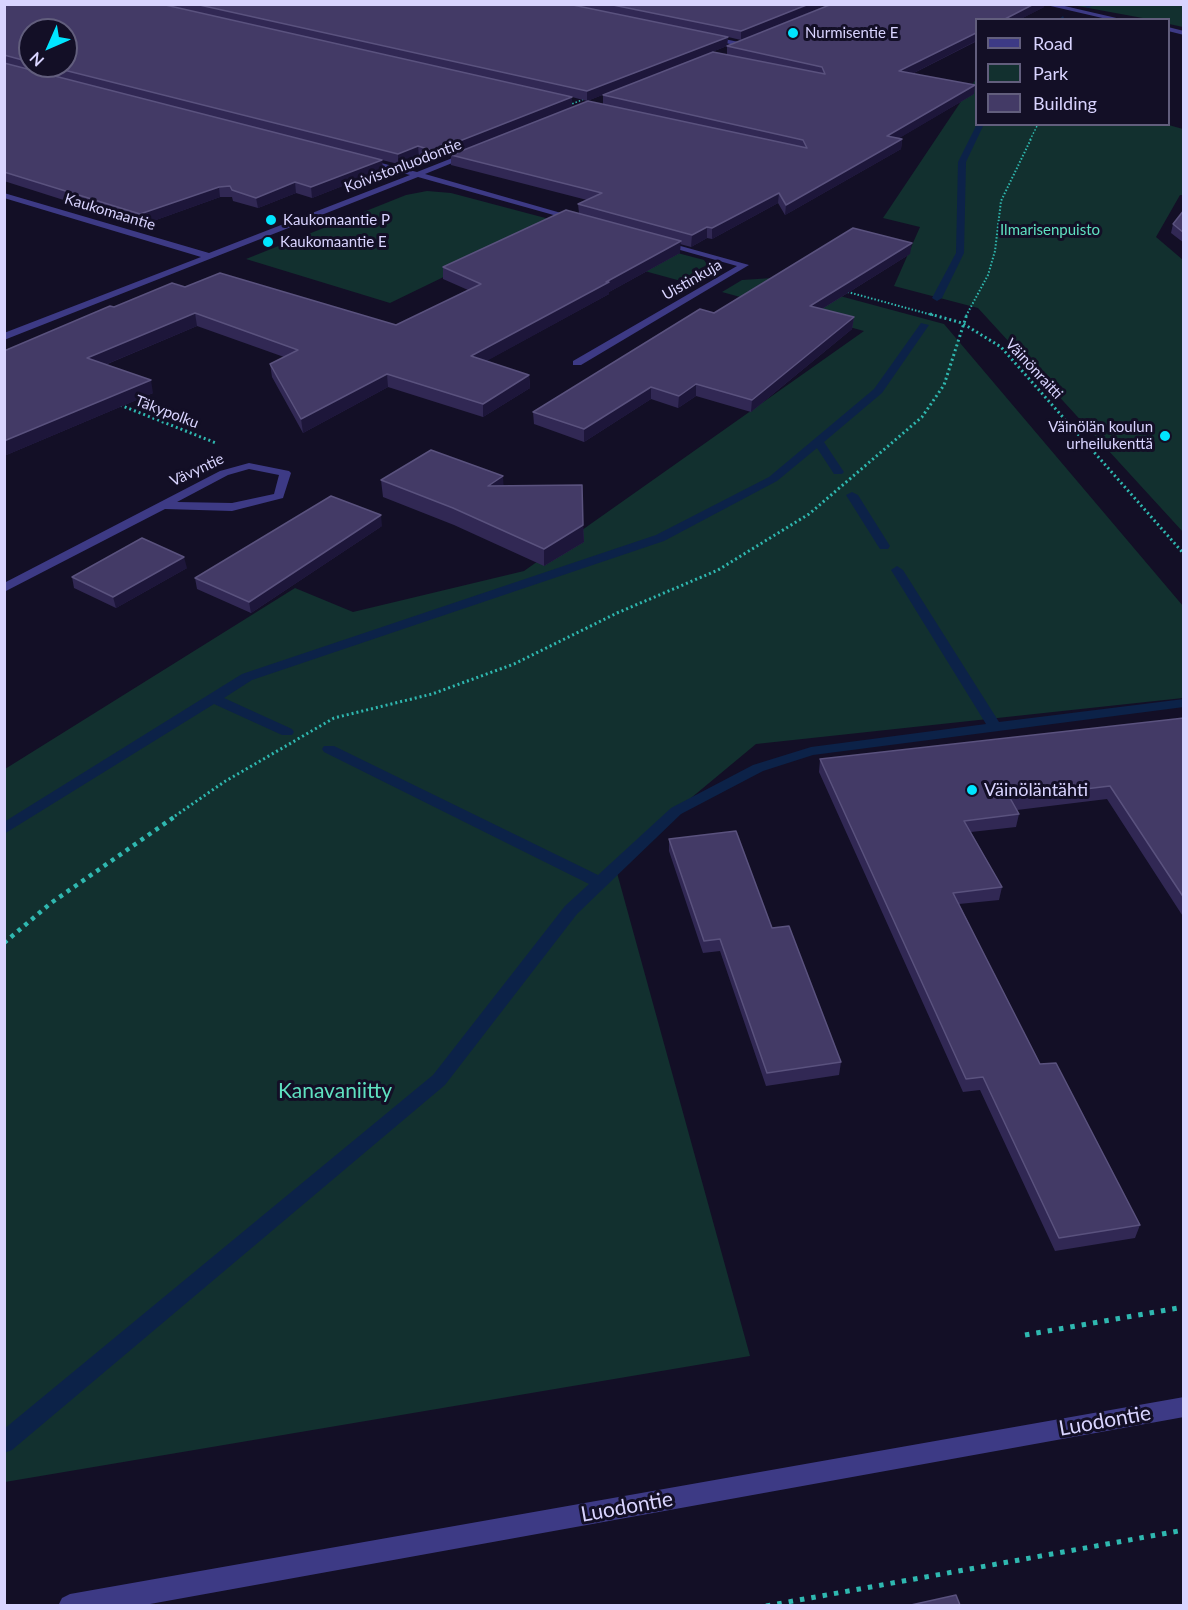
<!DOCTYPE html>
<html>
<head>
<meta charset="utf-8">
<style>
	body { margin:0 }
	#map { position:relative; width:1188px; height:1610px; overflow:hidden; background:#130f26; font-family:Lato,sans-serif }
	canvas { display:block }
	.frame { position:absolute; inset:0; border:6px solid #d9d4ff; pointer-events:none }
	.legend { position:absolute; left:975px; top:18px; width:195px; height:108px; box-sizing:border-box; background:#130f26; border:2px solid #625e7d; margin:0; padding:8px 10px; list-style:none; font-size:18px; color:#d9d4ff }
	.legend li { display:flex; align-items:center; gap:12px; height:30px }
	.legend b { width:30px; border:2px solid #625e7d }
	.north { position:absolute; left:18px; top:18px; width:60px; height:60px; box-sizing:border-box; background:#130f26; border:2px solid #625e7d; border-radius:50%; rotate:225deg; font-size:16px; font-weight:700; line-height:24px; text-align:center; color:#d9d4ff }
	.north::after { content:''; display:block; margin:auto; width:21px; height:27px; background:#00e5ff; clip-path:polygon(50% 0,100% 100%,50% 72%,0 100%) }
</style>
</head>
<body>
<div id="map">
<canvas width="1188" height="1610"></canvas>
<div class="frame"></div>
<ul class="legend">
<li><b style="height:8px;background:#3d3a85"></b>Road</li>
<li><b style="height:16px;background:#12302f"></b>Park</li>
<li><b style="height:16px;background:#433a66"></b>Building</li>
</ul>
<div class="north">N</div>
</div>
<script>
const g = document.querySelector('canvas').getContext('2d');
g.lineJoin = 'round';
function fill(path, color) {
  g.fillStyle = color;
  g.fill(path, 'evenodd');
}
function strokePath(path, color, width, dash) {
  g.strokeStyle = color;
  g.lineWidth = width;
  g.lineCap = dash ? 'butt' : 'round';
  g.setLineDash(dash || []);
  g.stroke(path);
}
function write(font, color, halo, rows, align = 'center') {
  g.font = font + ' Lato,sans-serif';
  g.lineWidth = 6;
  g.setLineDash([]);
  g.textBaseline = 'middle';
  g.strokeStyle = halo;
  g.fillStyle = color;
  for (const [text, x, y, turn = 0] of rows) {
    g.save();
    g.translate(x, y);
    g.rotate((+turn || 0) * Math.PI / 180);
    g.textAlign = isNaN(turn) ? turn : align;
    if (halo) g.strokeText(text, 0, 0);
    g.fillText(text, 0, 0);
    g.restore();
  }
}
const green = new Path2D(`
	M 1072,5 L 1183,5 L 1183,27 L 1169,24 L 1168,20 L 1148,19 Z
	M 976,79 L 976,124 L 1165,124 L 1183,129 L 1183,195 L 1180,195 L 1156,237 L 1183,260 L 1183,532 L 978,308 L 894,286 L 920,227 L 883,218 Z
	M 427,191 L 451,193 L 704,260 L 712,272 L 692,284 L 524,238 L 390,303 L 246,259 L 406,195 Z
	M 773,278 L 944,324 L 1183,606 L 1183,698 L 756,744 L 614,862 L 750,1356 L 5,1482 L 5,769 L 295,588 L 353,612 L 524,571 L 864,331 L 722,292 L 742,280 Z`);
const stream = new Path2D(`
	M 1086,4 L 1096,4 L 1088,8 L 1085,6 Z
	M 1063,16 L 1065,20 L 1058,20 Z
	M 977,124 L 984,124 L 966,162 L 964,253 L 942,298 L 937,301 L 932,298 L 956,253 L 958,162 Z
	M 921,323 L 929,325 L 882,393 L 824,442 L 844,472 L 842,474 L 834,474 L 817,448 L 777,481 L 664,541 L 252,680 L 224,698 L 292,729 L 294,732 L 292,735 L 282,735 L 214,704 L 4,834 L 4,822 L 242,674 L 656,535 L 769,477 L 874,389 Z
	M 852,492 L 858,495 L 890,546 L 888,549 L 880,549 L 878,546 L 846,495 Z
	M 897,566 L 903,570 L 999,722 L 1184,699 L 1184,707 L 813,755 L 763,771 L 681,814 L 577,914 L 445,1085 L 12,1450 L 4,1453 L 4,1429 L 433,1075 L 565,906 L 589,884 L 324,752 L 322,749 L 324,746 L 334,746 L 598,875 L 671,808 L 753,765 L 811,747 L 986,724 L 891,570 Z`);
const pathFar4 = new Path2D(`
	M 569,105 L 587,98
	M 1030,140 L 1038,124`);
const pathFar3 = new Path2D(`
	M 844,291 L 936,316
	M 966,316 L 988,275 L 995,251 L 1001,201 L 1031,139`);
const pathFar2 = new Path2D(`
	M 930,314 L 962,323 L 1001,347 L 1184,554
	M 120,405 L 216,443
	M 175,816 L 224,782 L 334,718 L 432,694 L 514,664 L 617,613 L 718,570 L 809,514 L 922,417 L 944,385 L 967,314`);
const pathFar1 = new Path2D(`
	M 4,943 L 51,903 L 177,815`);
const path = new Path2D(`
	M 1025,1335 L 1184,1307
	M 766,1606 L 1184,1530`);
const minor = new Path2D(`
	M 1042,4 L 1056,4 L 1125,20 L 1111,20 Z
	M 1168,27 L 1184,31 L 1184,35 L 1168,31 Z
	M 709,36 L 744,43 L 747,45 L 744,47 L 707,39 Z
	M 465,153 L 472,155 L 425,174 L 582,219 L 575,221 L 418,177 L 4,340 L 4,333 L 201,257 L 4,198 L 4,193 L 209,253 L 410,175 L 361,162 L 361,158 L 417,172 Z
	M 659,240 L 749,265 L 581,365 L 573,365 L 573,361 L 737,266 L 659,244 Z
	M 249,463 L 289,471 L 291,473 L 283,498 L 232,511 L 165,509 L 4,592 L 4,583 L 220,471 ZM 249,469 L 279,475 L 274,494 L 232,503 L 177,502 L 228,475 Z
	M 1184,1397 L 1184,1417 L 139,1606 L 58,1606 L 62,1598 L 70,1594 Z`);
const wall = new Path2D(`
	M 4,4 L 830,4 L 741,40 L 728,37 L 727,46 L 587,101 L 572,97 L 572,107 L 435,161 L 419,157 L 398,164 L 382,160 L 383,170 L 312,198 L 296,193 L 258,208 L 233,201 L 232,197 L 220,197 L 142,225 L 4,181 ZM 30,30 L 66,66 L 30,66 Z
	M 1044,7 L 912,74 L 975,85 L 974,94 L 899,138 L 902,139 L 901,149 L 785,215 L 778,203 L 712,239 L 707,238 L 691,247 L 680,244 L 680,253 L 609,292 L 609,294 L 486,361 L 529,375 L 530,388 L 483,417 L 388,387 L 303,433 L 272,377 L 270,364 L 284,357 L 197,326 L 105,365 L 153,393 L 4,456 L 4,351 L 114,307 L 185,287 L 396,325 L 468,290 L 443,279 L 443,267 L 579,213 L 578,204 L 587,200 L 451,165 L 451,155 L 603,104 L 603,95 L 727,55 L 727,46 Z
	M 1184,210 L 1184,243 L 1171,233 L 1173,224 Z
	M 910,254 L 822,309 L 854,317 L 852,329 L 751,412 L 696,396 L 678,408 L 651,399 L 584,442 L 534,424 L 533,412 Z
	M 503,476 L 503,485 L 583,525 L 584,542 L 544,566 L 454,525 L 383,497 L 381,480 Z
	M 382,526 L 251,613 L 197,589 L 195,578 Z
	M 187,568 L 116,608 L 74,588 L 72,577 Z
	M 1184,718 L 1184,918 L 1107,799 L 1017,810 L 1019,814 L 1016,827 L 971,832 L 1002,887 L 999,900 L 959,904 L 1040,1064 L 1140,1225 L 1135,1238 L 1055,1251 L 980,1090 L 963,1092 L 819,772 L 820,759 Z
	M 669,839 L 772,928 L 841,1062 L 839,1075 L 766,1086 L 720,951 L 703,953 L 669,851 Z`);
const shadedWall = new Path2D(`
	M 809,4 L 830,4 L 741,40 L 741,31 Z
	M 1034,4 L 1045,4 L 1044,7 L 1019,20 L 1003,20 Z
	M 976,33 L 976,41 L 898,81 L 899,71 Z
	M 728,37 L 727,46 L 587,101 L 587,91 Z
	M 975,85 L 974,94 L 886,146 L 887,136 Z
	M 572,97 L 572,107 L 435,161 L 434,151 Z
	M 902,139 L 901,149 L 785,215 L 786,205 Z
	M 418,146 L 419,157 L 398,164 L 398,154 Z
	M 382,160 L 383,170 L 312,198 L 311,187 Z
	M 295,182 L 296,193 L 258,208 L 256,198 Z
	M 219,187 L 220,197 L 142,225 L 140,214 Z
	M 779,193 L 778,203 L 712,239 L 712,228 Z
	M 707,227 L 707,238 L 691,247 L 692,235 Z
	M 681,241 L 680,253 L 609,292 L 609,294 L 472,369 L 471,356 Z
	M 912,243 L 910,254 L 809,317 L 810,306 Z
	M 195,313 L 197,326 L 90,371 L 87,358 Z
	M 854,317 L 852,329 L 751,412 L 752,400 Z
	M 387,374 L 388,387 L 303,433 L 301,419 Z
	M 529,375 L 530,388 L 483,417 L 483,404 Z
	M 151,380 L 153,393 L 4,456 L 4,441 Z
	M 696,384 L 696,396 L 678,408 L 679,396 Z
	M 651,387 L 651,399 L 584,442 L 584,429 Z
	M 503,476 L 504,493 L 488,486 Z
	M 381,515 L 382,526 L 251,613 L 249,602 Z
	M 583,525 L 584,542 L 544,566 L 544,549 Z
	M 184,557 L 187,568 L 116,608 L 113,597 Z`);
const building = new Path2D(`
	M 4,4 L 161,4 L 572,97 L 434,151 L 418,146 L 398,154 L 48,66 L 66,66 L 66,30 L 30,30 L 30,62 L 4,55 Z
	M 195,4 L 568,4 L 728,37 L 587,91 Z
	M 608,4 L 809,4 L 741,31 Z
	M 832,4 L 1034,4 L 1003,20 L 976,20 L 976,33 L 899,71 L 975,85 L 887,136 L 902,139 L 786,205 L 779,193 L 712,228 L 707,227 L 692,235 L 578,204 L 602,193 L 451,155 L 588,101 L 807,148 L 803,140 L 603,95 L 713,52 L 825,74 L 822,67 L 727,46 Z
	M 4,63 L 382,160 L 311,187 L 295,182 L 256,198 L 232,190 L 230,186 L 219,187 L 140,214 L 4,172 Z
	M 566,210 L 681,241 L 606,282 L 609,282 L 471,356 L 529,375 L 483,404 L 387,374 L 301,419 L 270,364 L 298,350 L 195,313 L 87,358 L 151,380 L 4,441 L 4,351 L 110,306 L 114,307 L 172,283 L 185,287 L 220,273 L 396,325 L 481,284 L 443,267 Z
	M 1184,210 L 1184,233 L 1173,224 Z
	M 853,228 L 912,243 L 810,306 L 854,317 L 752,400 L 696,384 L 679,396 L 651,387 L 584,429 L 533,412 L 700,309 L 714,313 Z
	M 431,450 L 503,476 L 488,486 L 582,485 L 583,525 L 544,549 L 453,508 L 381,480 Z
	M 331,496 L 381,515 L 249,602 L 195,578 Z
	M 142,538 L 184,557 L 113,597 L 72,577 Z
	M 1184,718 L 1184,898 L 1110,786 L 1010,798 L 1019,814 L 964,821 L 1002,887 L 953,893 L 1040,1064 L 1056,1063 L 1140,1225 L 1059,1238 L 983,1077 L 966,1079 L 820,759 Z
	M 736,831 L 772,928 L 789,926 L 841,1062 L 767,1073 L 720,939 L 704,941 L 669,839 Z
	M 956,1595 L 960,1605 L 911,1605 Z`);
const markers = [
	[793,33,6,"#00e5ff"],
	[271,220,6,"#00e5ff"],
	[268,242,6,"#00e5ff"],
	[1165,436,6,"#00e5ff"],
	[972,790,6,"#00e5ff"]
];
const farPoinames = [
	["Nurmisentie E",805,33],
	["Kaukomaantie P",283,220],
	["Kaukomaantie E",280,242],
	["Väinölän koulun",1153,427,"right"],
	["urheilukenttä",1153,444,"right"]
];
const farStreetnames = [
	["Koivistonluodontie",403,166,-21],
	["Kaukomaantie",110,212,17],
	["Uistinkuja",692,280,-30],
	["Väinönraitti",1034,369,47],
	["Täkypolku",167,412,21],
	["Vävyntie",197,470,-25]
];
const farParknames = [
	["Ilmarisenpuisto",1050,230]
];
const poiNames = [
	["Väinöläntähti",984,790]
];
const nearParknames = [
	["Kanavaniitty",335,1091]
];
const nearStreetnames = [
	["Luodontie",1105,1421,-10],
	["Luodontie",627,1507,-10]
];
fill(green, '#12302f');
fill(stream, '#0c2248');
strokePath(pathFar4, '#2fb8b0', 1.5, [1.5, 2]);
strokePath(pathFar3, '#2fb8b0', 2, [1.5, 2]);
strokePath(pathFar2, '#2fb8b0', 3, [2, 3]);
strokePath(pathFar1, '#2fb8b0', 4.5, [4, 5]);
strokePath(path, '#2fb8b0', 5, [4.5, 7]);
fill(minor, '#3d3a85');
fill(wall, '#312854');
fill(shadedWall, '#1d163a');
fill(building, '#433a66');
strokePath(building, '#5a527e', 1.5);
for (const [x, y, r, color] of markers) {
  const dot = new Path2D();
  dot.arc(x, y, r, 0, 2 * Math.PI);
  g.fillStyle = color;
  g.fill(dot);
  strokePath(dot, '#130f26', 2);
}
write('15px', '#d9d4ff', '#130f26', farPoinames, 'left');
write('15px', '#d9d4ff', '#130f26', farStreetnames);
write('15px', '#5fe0c0', '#130f26', farParknames);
write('18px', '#d9d4ff', '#130f26', poiNames, 'left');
write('21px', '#5fe0c0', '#130f26', nearParknames);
write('21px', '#d9d4ff', '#130f26', nearStreetnames);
</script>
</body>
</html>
